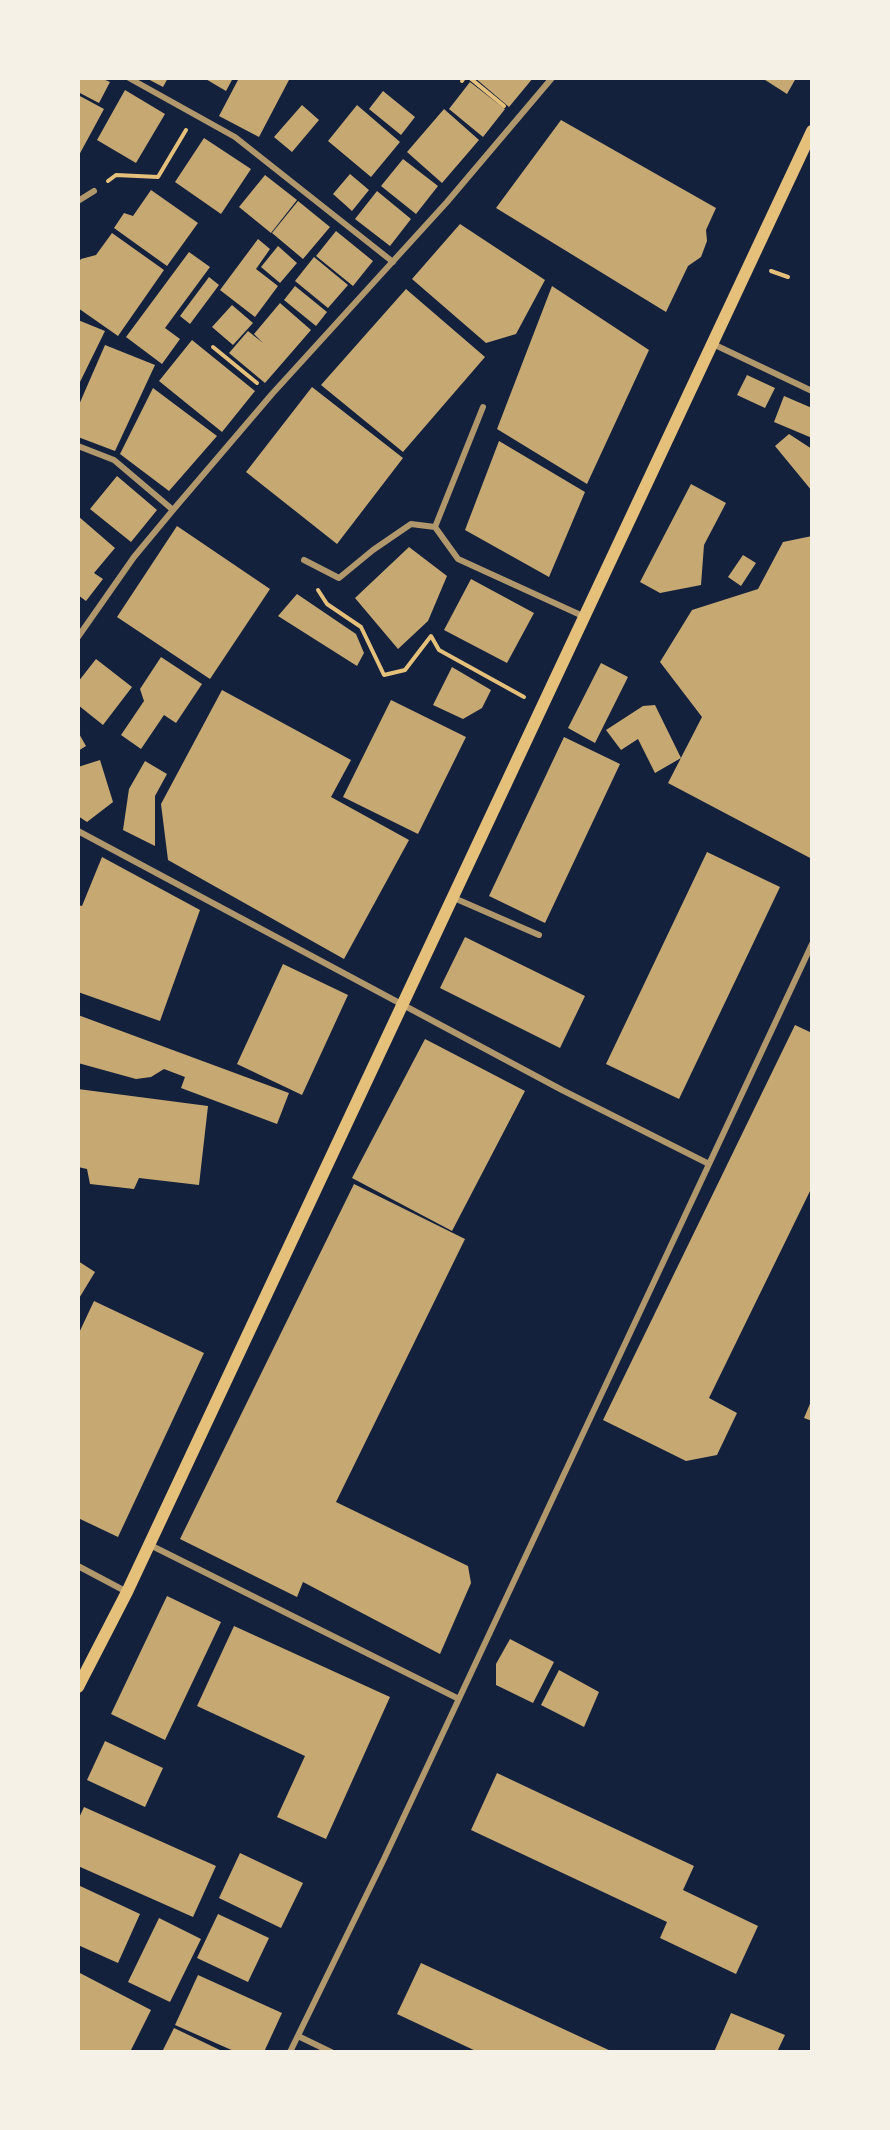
<!DOCTYPE html>
<html>
<head>
<meta charset="utf-8">
<style>
	body { margin:0 }
	#map { position:relative; width:890px; height:2130px; overflow:hidden; background:#14213d; font-family:"Roboto Condensed",sans-serif }
	canvas { display:block }
	.frame { position:absolute; inset:0; border:80px solid #f6f1e7; pointer-events:none }
</style>
</head>
<body>
<div id="map">
<canvas width="890" height="2130"></canvas>
<div class="frame"></div>
</div>
<script>
const g = document.querySelector('canvas').getContext('2d');
g.lineJoin = 'round';
function fill(path, color) {
  g.fillStyle = color;
  g.fill(path, 'evenodd');
}
function strokePath(path, color, width, dash) {
  g.strokeStyle = color;
  g.lineWidth = width;
  g.lineCap = dash ? 'butt' : 'round';
  g.setLineDash(dash || []);
  g.stroke(path);
}
const building = new Path2D(`
	M 78,78 L 101,78 L 110,82 L 99,103 L 78,92 Z
	M 146,78 L 168,78 L 163,87 Z
	M 204,78 L 233,78 L 226,91 Z
	M 239,78 L 290,78 L 259,137 L 219,116 Z
	M 475,78 L 533,78 L 509,107 Z
	M 762,78 L 796,78 L 787,94 Z
	M 470,82 L 505,109 L 483,137 L 449,109 Z
	M 125,90 L 165,114 L 136,163 L 97,140 Z
	M 383,91 L 415,117 L 401,135 L 369,109 Z
	M 78,95 L 104,109 L 78,157 Z
	M 302,105 L 319,120 L 292,152 L 274,137 Z
	M 357,105 L 400,142 L 371,177 L 328,141 Z
	M 444,109 L 479,140 L 442,183 L 407,152 Z
	M 561,120 L 716,208 L 706,230 L 707,241 L 701,257 L 688,266 L 666,312 L 496,208 Z
	M 204,138 L 251,169 L 221,214 L 175,182 Z
	M 403,159 L 438,186 L 416,214 L 381,186 Z
	M 350,174 L 369,190 L 352,211 L 333,194 Z
	M 265,175 L 297,200 L 271,233 L 239,207 Z
	M 151,190 L 198,223 L 167,266 L 114,228 L 124,213 L 133,216 Z
	M 377,191 L 411,219 L 390,246 L 355,219 Z
	M 298,201 L 330,227 L 303,259 L 272,233 Z
	M 460,224 L 545,280 L 516,334 L 486,343 L 412,279 Z
	M 336,231 L 373,261 L 353,286 L 316,256 Z
	M 112,233 L 164,270 L 118,336 L 78,308 L 78,263 L 81,259 L 96,255 Z
	M 258,239 L 270,249 L 256,269 L 278,286 L 255,317 L 220,290 Z
	M 278,246 L 297,263 L 280,283 L 261,267 Z
	M 189,252 L 210,267 L 165,328 L 180,339 L 162,364 L 126,337 Z
	M 314,257 L 348,285 L 328,308 L 295,281 Z
	M 209,277 L 219,285 L 190,324 L 180,316 Z
	M 295,286 L 327,312 L 316,326 L 284,300 Z
	M 552,286 L 649,350 L 587,484 L 497,429 Z
	M 406,289 L 485,357 L 403,452 L 321,385 Z
	M 280,303 L 311,330 L 265,383 L 229,353 L 248,331 L 263,343 L 254,334 Z
	M 232,305 L 253,323 L 233,345 L 212,327 Z
	M 78,320 L 105,331 L 78,386 Z
	M 192,340 L 255,391 L 222,432 L 159,381 Z
	M 105,345 L 155,365 L 115,451 L 78,437 L 78,407 Z
	M 747,375 L 775,388 L 765,408 L 737,395 Z
	M 312,387 L 403,458 L 337,544 L 246,472 Z
	M 153,388 L 217,436 L 169,491 L 120,454 Z
	M 784,396 L 812,408 L 812,438 L 774,422 Z
	M 789,434 L 812,449 L 812,491 L 775,446 Z
	M 499,441 L 585,492 L 549,577 L 465,530 Z
	M 117,476 L 157,510 L 131,542 L 90,509 Z
	M 691,484 L 726,503 L 704,545 L 701,585 L 660,593 L 640,582 Z
	M 78,516 L 115,548 L 94,573 L 103,579 L 86,601 L 78,595 Z
	M 177,526 L 270,589 L 210,679 L 117,617 Z
	M 812,536 L 812,859 L 668,783 L 702,717 L 660,662 L 692,610 L 758,589 L 783,542 Z
	M 409,547 L 447,576 L 428,621 L 398,649 L 355,598 Z
	M 743,555 L 756,563 L 741,586 L 728,577 Z
	M 471,579 L 534,613 L 507,663 L 444,630 Z
	M 297,594 L 356,634 L 364,653 L 357,666 L 278,616 Z
	M 161,657 L 202,684 L 176,723 L 164,715 L 141,749 L 121,735 L 144,701 L 140,689 Z
	M 96,659 L 132,687 L 103,725 L 78,705 L 78,682 Z
	M 601,663 L 628,677 L 595,743 L 568,728 Z
	M 452,667 L 491,690 L 482,708 L 463,719 L 433,705 Z
	M 222,690 L 351,760 L 331,797 L 409,840 L 344,959 L 168,860 L 161,804 Z
	M 391,700 L 466,737 L 418,834 L 343,797 Z
	M 655,705 L 681,758 L 655,773 L 638,739 L 621,750 L 606,730 L 643,706 Z
	M 78,732 L 86,746 L 78,751 Z
	M 564,737 L 620,764 L 545,923 L 489,896 Z
	M 100,760 L 113,802 L 87,822 L 78,816 L 78,767 Z
	M 145,761 L 167,774 L 155,796 L 155,846 L 123,830 L 129,789 Z
	M 707,852 L 780,887 L 679,1099 L 606,1064 Z
	M 102,857 L 200,910 L 160,1021 L 78,992 L 78,905 L 82,906 Z
	M 465,937 L 585,996 L 560,1048 L 440,988 Z
	M 283,964 L 348,995 L 302,1095 L 237,1064 Z
	M 78,1015 L 289,1093 L 277,1124 L 181,1088 L 185,1077 L 164,1069 L 151,1077 L 136,1079 L 78,1063 Z
	M 795,1025 L 812,1033 L 812,1187 L 709,1398 L 737,1413 L 717,1455 L 686,1461 L 603,1420 Z
	M 425,1039 L 525,1091 L 452,1231 L 352,1178 Z
	M 78,1089 L 208,1106 L 199,1185 L 139,1178 L 134,1189 L 90,1184 L 87,1169 L 78,1167 Z
	M 354,1184 L 465,1239 L 336,1502 L 468,1566 L 471,1583 L 440,1654 L 303,1582 L 297,1597 L 180,1539 Z
	M 78,1261 L 95,1272 L 78,1300 Z
	M 94,1301 L 204,1353 L 118,1537 L 78,1518 L 78,1335 Z
	M 812,1399 L 812,1421 L 804,1418 Z
	M 167,1596 L 221,1622 L 165,1740 L 111,1714 Z
	M 234,1626 L 390,1697 L 326,1839 L 277,1817 L 305,1756 L 197,1706 Z
	M 510,1639 L 554,1662 L 533,1703 L 496,1685 L 496,1664 Z
	M 559,1670 L 599,1692 L 584,1727 L 541,1705 Z
	M 105,1741 L 163,1768 L 145,1807 L 87,1780 Z
	M 497,1773 L 694,1866 L 683,1890 L 758,1926 L 736,1974 L 660,1938 L 667,1922 L 471,1830 Z
	M 84,1807 L 216,1866 L 193,1917 L 78,1866 L 78,1820 Z
	M 240,1853 L 303,1883 L 281,1928 L 219,1898 Z
	M 78,1885 L 140,1914 L 118,1963 L 78,1945 Z
	M 218,1914 L 269,1938 L 248,1982 L 197,1958 Z
	M 159,1918 L 201,1939 L 170,2002 L 128,1982 Z
	M 421,1963 L 613,2052 L 478,2052 L 397,2014 Z
	M 78,1972 L 151,2010 L 130,2052 L 78,2052 Z
	M 198,1975 L 282,2013 L 264,2052 L 236,2052 L 175,2025 Z
	M 731,2013 L 785,2035 L 777,2052 L 714,2052 Z
	M 174,2028 L 224,2052 L 162,2052 Z`);
const path = new Path2D(`
	M 470,78 L 504,106
	M 462,81 L 464,78
	M 108,181 L 116,175 L 158,177 L 186,130
	M 771,271 L 788,277
	M 213,347 L 257,383
	M 318,590 L 327,604 L 361,627 L 384,675 L 405,670 L 431,636 L 439,650 L 524,697`);
const minor = new Path2D(`
	M 129,78 L 235,137 L 393,262
	M 78,201 L 94,191
	M 713,344 L 812,391
	M 483,407 L 435,527 L 458,559 L 585,617
	M 78,446 L 114,460 L 173,510
	M 304,560 L 339,578 L 373,550 L 411,524 L 435,527
	M 78,637 L 134,557 L 173,510 L 272,394 L 447,202 L 552,78
	M 78,831 L 562,1090 L 709,1164
	M 454,898 L 539,935
	M 150,1545 L 459,1699
	M 78,1566 L 127,1592
	M 298,2036 L 331,2052
	M 290,2052 L 384,1859 L 812,944`);
const secondary = new Path2D(`
	M 78,1687 L 127,1592 L 812,131`);
fill(building, '#c6a872');
strokePath(path, '#e5c07b', 4);
strokePath(minor, '#b1986c', 6);
strokePath(secondary, '#e5c07b', 12);
</script>
</body>
</html>
